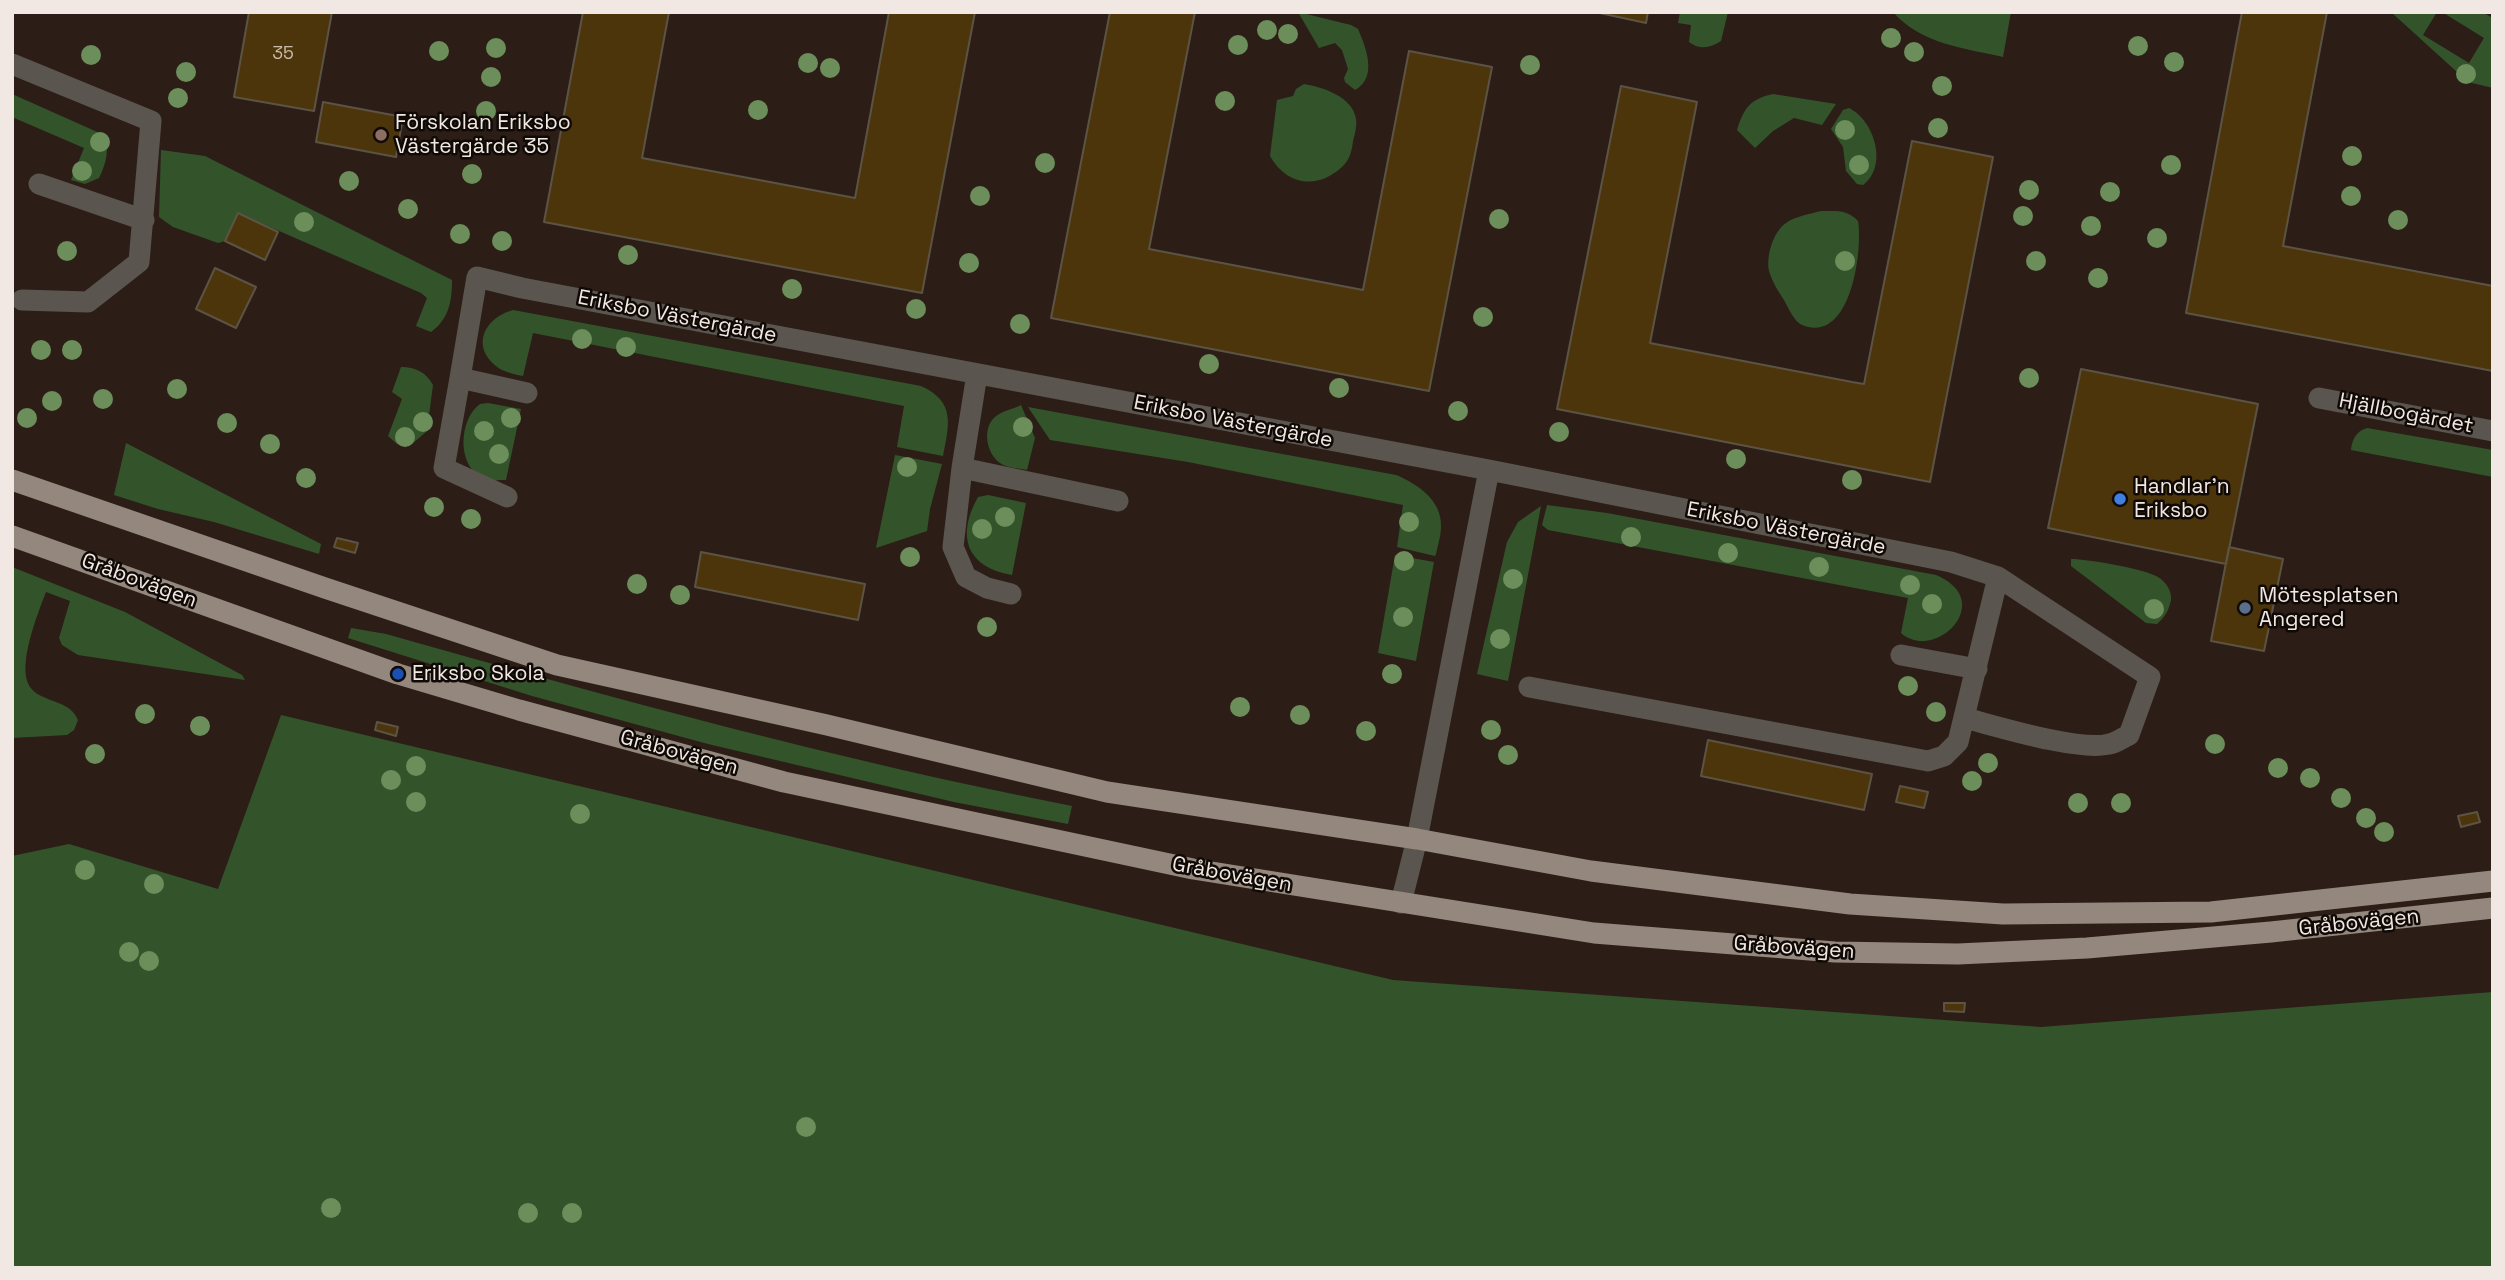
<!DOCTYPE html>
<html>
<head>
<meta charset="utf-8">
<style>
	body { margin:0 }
	#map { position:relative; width:2505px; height:1280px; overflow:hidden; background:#2c1e17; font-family:"Space Grotesk",sans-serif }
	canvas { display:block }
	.frame { position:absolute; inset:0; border:14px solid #f2e8e3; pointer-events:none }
</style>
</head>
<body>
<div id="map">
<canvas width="2505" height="1280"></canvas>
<div class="frame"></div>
</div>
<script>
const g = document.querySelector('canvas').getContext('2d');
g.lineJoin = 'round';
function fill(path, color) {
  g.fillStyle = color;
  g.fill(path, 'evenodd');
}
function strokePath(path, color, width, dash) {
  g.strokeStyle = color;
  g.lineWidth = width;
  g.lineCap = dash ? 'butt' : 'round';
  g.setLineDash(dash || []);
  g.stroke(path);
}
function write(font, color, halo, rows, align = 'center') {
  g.font = font + ' "Space Grotesk",sans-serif';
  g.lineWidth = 5;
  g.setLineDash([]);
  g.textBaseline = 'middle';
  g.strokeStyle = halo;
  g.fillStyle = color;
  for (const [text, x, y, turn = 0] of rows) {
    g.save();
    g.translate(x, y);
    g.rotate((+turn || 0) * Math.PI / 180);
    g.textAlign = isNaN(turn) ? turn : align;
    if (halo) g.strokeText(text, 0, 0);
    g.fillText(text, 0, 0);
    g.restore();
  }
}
const green = new Path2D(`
	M 1298,12 L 1351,25 L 1358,29 C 1366,48 1378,77 1355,90 L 1345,82 L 1344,78 L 1348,69 L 1342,50 L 1335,43 L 1319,48 Z
	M 1680,12 L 1728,12 L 1721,41 C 1711,48 1699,50 1689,42 L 1691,25 L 1678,23 Z
	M 1893,12 L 2011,12 L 2003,57 C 1964,48 1921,44 1893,12 Z
	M 2391,12 L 2437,12 L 2423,35 L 2469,63 L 2484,38 L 2442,12 C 2458,12 2481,7 2493,19 L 2493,88 L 2468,82 Z
	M 1304,84 C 1323,87 1353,97 1356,119 C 1357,126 1355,134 1353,141 C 1352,150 1350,159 1343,166 C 1318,190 1287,186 1270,156 L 1277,100 L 1293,96 L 1296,89 Z
	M 12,94 L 104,135 C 110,149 106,164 99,178 L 85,184 L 71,180 L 84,148 L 12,117 Z
	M 1773,94 L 1836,104 L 1822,125 L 1794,118 L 1773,131 L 1755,148 L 1737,130 C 1744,108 1750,99 1773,94 Z
	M 1849,108 C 1874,120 1889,166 1863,185 L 1857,184 L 1846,171 L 1843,147 L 1831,129 L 1843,110 Z
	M 161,150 L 205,156 L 452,280 C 452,301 449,319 431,332 L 416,326 L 427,298 L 421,293 L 238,213 L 225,241 L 218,243 L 173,227 L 159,217 Z
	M 1821,211 C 1836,211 1847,209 1858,221 C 1863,250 1851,345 1802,325 C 1794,322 1788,307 1784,300 C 1778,291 1772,281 1769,271 C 1766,256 1773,232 1786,223 C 1796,216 1810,214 1821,211 Z
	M 513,310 L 921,386 C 956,402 949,425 943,456 L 897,447 L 904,406 L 533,333 L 523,376 C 516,375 509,373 502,370 C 470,351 481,319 513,310 Z
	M 401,367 C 415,367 426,372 433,385 L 427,431 L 412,444 L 397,444 L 388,436 L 402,399 L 392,392 Z
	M 488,403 L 521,409 L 506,480 C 499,480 490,481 483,478 C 456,466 459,419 480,404 Z
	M 1021,405 L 1035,438 L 1027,470 C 1018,468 1007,468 1000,463 C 986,453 982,428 995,417 C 1001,411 1014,409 1021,405 Z
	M 1028,407 L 1396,475 C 1416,483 1442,500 1441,526 C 1441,535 1438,545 1436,554 L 1435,556 L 1397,547 L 1403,505 L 1188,462 L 1050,440 Z
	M 2367,428 L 2493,450 L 2493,477 L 2351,450 C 2352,440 2356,431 2367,428 Z
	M 126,443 L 321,544 L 319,554 L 214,522 L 158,509 L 114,495 Z
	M 895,455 L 942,464 L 930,509 L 927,531 L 876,548 Z
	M 988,495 L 1026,503 L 1012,575 C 966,567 956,536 978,497 Z
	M 1547,505 L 1607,513 L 1936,575 C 1998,601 1935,663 1901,633 L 1908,598 L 1548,530 L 1542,525 Z
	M 1541,506 L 1508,681 L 1477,674 L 1507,542 L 1518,522 Z
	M 1395,555 L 1434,562 L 1416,661 L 1378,653 Z
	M 2071,559 C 2087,559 2145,569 2158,577 C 2166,582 2172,591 2171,600 C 2169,610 2165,617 2157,624 L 2146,623 L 2071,566 Z
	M 12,567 L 125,612 L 242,675 L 245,680 L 78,655 L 62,645 L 59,638 L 70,601 L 46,592 C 38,613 16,667 30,687 C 34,693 41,696 48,699 C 60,704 72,706 78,720 L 74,730 L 67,735 L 12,738 Z
	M 351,628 L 386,634 C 613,698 841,761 1072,806 L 1068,824 L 954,802 L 708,744 L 532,696 L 348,638 Z
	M 281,715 L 1393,980 L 2041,1027 L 2493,992 L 2493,1268 L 12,1268 L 12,856 L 69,844 L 218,889 Z`);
const building = new Path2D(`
	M 249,12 L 332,12 L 314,111 L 234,97 Z
	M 583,12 L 669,12 L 642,158 L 855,198 L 889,12 L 975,12 L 922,293 L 544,222 Z
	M 1110,12 L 1195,12 L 1149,249 L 1363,290 L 1409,51 L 1492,67 L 1429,391 L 1051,318 Z
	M 1595,12 L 1648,12 L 1646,23 Z
	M 2242,12 L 2327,12 L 2283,246 L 2493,286 L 2493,371 L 2186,313 Z
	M 1621,86 L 1697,102 L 1650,343 L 1852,382 L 1864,384 L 1912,141 L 1993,157 L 1930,482 L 1557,409 Z
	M 323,102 L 403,117 L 396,157 L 316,142 Z
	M 238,213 L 278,232 L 265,260 L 225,241 Z
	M 215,268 L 256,287 L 236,328 L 196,309 Z
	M 2081,369 L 2258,404 L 2226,564 L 2048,528 Z
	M 337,538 L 358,543 L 355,553 L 334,547 Z
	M 2229,547 L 2283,559 L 2264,651 L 2211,641 Z
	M 701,552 L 865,584 L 858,620 L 695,587 Z
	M 377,722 L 398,727 L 396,736 L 375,730 Z
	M 1708,740 L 1872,774 L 1864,810 L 1701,776 Z
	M 1900,786 L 1928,792 L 1924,808 L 1896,802 Z
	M 2477,812 L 2480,822 L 2461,827 L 2458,816 Z
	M 1944,1003 L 1965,1003 L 1964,1012 L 1944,1011 Z`);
const minor = new Path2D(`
	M 12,64 L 151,121 L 139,262 L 88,302 L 22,300
	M 39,184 L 144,220
	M 977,374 L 962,468 L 953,547 L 966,577 L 987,588 L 1011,594
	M 460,378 L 444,468 L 507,497
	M 527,393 L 460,378 L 477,277 L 522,288 L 1489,470 L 1951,562 L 1998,577 L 2150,677 L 2129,735 C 2122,738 2116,743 2109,744 C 2080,752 1996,726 1965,718
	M 2319,398 L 2493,431
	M 962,468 L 1118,501
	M 1901,655 L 1977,669
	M 1529,687 L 1928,761 L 1944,756 L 1958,742 L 1998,577
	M 1401,903 L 1417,839 L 1489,470`);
const major = new Path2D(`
	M 12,480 L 325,588 L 557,665 L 827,725 L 1107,792 L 1417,839 L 1591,871 L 1850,904 L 2003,914 L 2211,912 L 2493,881
	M 12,536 L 398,674 L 519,710 L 784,782 L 1193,869 L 1594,933 L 1835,952 L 1958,954 L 2087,948 L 2271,932 L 2493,908`);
const trees = [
	[1267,30],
	[1288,34],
	[1891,38],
	[1238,45],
	[2138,46],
	[496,48],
	[439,51],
	[1914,52],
	[91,55],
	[2174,62],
	[808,63],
	[1530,65],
	[830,68],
	[186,72],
	[2466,74],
	[491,77],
	[1942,86],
	[178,98],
	[1225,101],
	[758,110],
	[486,111],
	[1938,128],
	[1845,130],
	[100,142],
	[2352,156],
	[1045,163],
	[1859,165],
	[2171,165],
	[82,171],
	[472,174],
	[349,181],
	[2029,190],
	[2110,192],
	[980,196],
	[2351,196],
	[408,209],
	[2023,216],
	[1499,219],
	[2398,220],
	[304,222],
	[2091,226],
	[460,234],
	[2157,238],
	[502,241],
	[67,251],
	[628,255],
	[1845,261],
	[2036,261],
	[969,263],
	[2098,278],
	[792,289],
	[916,309],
	[1483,317],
	[1020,324],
	[582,339],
	[626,347],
	[41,350],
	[72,350],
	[1209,364],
	[2029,378],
	[1339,388],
	[177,389],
	[103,399],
	[52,401],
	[1458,411],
	[27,418],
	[511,418],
	[423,422],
	[227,423],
	[1023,427],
	[484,431],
	[1559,432],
	[405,437],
	[270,444],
	[499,454],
	[1736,459],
	[907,467],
	[306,478],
	[1852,480],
	[434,507],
	[1005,517],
	[471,519],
	[1409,522],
	[982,529],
	[1631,537],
	[1728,553],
	[910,557],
	[1404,561],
	[1819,567],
	[1513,579],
	[637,584],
	[1910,585],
	[680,595],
	[1932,604],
	[2154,609],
	[1403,617],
	[987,627],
	[1500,639],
	[1392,674],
	[1908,686],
	[1240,707],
	[1936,712],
	[145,714],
	[1300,715],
	[200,726],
	[1491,730],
	[1366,731],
	[2215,744],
	[95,754],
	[1508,755],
	[1988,763],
	[416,766],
	[2278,768],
	[2310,778],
	[391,780],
	[1972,781],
	[2341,798],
	[416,802],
	[2078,803],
	[2121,803],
	[580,814],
	[2366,818],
	[2384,832],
	[85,870],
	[154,884],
	[129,952],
	[149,961],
	[806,1127],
	[331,1208],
	[528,1213],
	[572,1213]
];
const markers = [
	[381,135,7,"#8d6e63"],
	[2120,499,7,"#3f7fe0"],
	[2245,608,7,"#5c6f8a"],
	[398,674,7,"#1a4fb4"]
];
const numberNames = [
	["35",283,54]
];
const poiNames = [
	["Förskolan Eriksbo",395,123],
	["Västergärde 35",395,147],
	["Handlar'n",2134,487],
	["Eriksbo",2134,511],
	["Mötesplatsen",2259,596],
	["Angered",2259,620],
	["Eriksbo Skola",412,674]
];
const streetNames = [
	["Eriksbo Västergärde",677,317,11],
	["Hjällbogärdet",2406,414,11],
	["Eriksbo Västergärde",1233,422,11],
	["Eriksbo Västergärde",1786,529,11],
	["Gråbovägen",139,581,20],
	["Gråbovägen",679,753,15],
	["Gråbovägen",1232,875,10],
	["Gråbovägen",2359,923,-6],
	["Gråbovägen",1794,948,4]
];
fill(green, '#33542b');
fill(building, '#4c350a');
strokePath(building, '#5c5345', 2);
strokePath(minor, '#5b5550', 21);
strokePath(major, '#94877d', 21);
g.fillStyle = '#6c8e5a';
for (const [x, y] of trees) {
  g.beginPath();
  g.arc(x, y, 10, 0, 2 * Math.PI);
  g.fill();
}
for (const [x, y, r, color] of markers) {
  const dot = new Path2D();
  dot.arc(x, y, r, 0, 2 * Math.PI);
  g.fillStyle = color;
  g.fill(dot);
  strokePath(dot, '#100a07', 2.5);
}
write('18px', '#c8bbad', null, numberNames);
write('21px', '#f2e8e3', '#100a07', poiNames, 'left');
write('21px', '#f2e8e3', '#100a07', streetNames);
</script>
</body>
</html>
